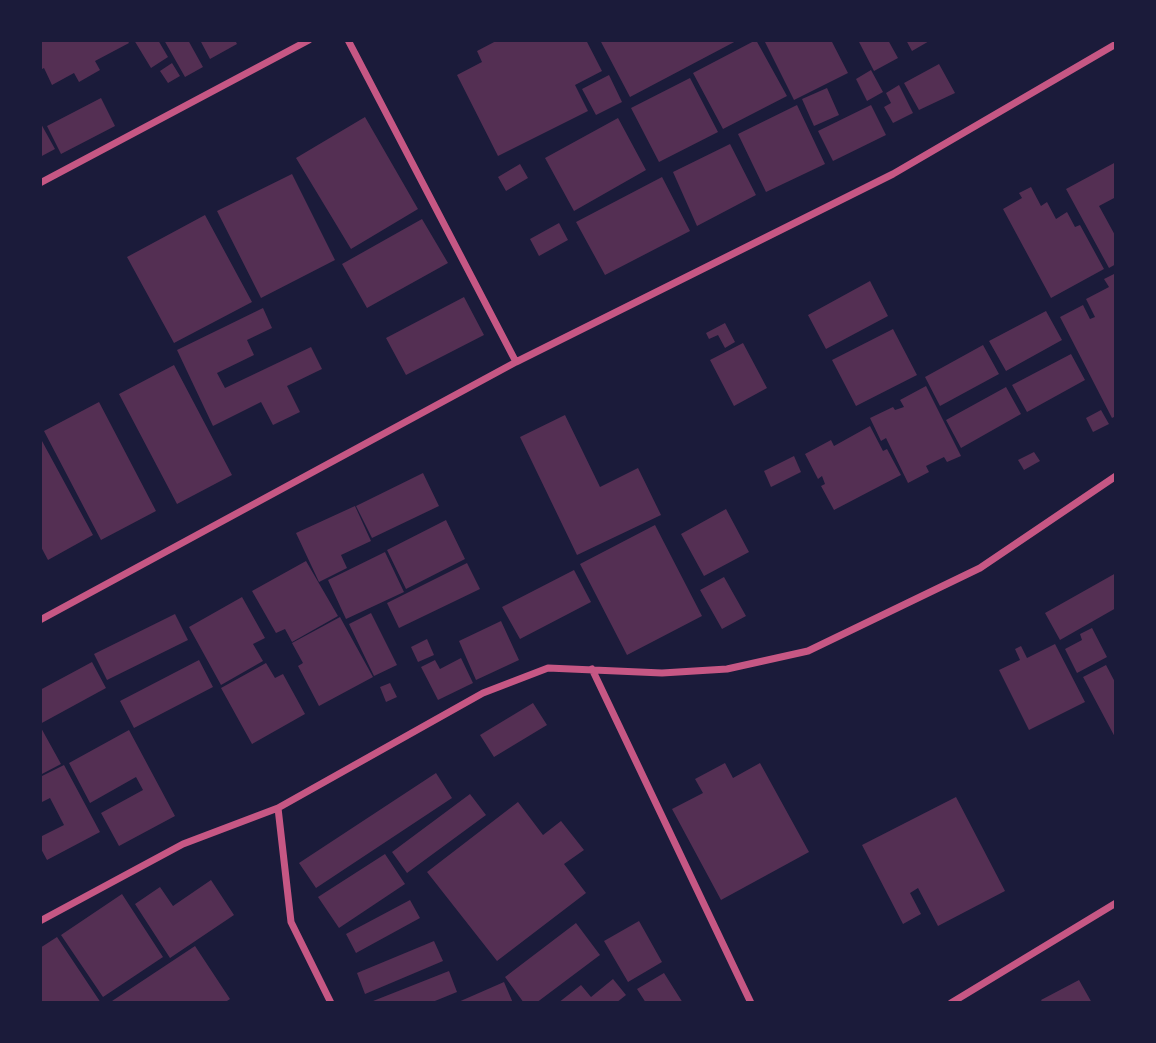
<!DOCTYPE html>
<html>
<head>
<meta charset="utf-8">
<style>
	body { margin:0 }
	#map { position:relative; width:1156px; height:1043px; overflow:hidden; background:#1b1b3a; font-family:"DejaVu Sans",sans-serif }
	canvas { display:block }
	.frame { position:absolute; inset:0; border:42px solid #1b1b3a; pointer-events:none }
</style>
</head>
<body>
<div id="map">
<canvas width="1156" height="1043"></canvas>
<div class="frame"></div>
</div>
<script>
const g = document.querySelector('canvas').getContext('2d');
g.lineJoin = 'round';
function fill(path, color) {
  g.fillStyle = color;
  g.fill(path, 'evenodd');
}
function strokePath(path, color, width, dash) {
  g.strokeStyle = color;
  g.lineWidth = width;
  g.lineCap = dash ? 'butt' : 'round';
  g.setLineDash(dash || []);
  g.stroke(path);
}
const building = new Path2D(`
	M 40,40 L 127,40 L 129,43 L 95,61 L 100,70 L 79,82 L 74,73 L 52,85 L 44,68 L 40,70 Z
	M 134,40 L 158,40 L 168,57 L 151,68 Z
	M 164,40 L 188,40 L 203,67 L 185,77 Z
	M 200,40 L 235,40 L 237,44 L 210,59 Z
	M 498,40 L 586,40 L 602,71 L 575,85 L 588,111 L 498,156 L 457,75 L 482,62 L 477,51 Z
	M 600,40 L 738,40 L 630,97 Z
	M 756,40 L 787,96 L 723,129 L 693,73 Z
	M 764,40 L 831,40 L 848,73 L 794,100 Z
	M 858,40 L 888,40 L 898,58 L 874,71 Z
	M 906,40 L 931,40 L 912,51 Z
	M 172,63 L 180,76 L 168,83 L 160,71 Z
	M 939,64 L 955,93 L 919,110 L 904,83 Z
	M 871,70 L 883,92 L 867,101 L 856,79 Z
	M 609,75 L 622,102 L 596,115 L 582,89 Z
	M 690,78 L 718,132 L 659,162 L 631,108 Z
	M 899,85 L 913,113 L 893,123 L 884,107 L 891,103 L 886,93 Z
	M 827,88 L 839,115 L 814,126 L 802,99 Z
	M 101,98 L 115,126 L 61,154 L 47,126 Z
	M 797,105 L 825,164 L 766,192 L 738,134 Z
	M 871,105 L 886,135 L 833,161 L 818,131 Z
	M 365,117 L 418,209 L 351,249 L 296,158 Z
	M 618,118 L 646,170 L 574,211 L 545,158 Z
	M 40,122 L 55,149 L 40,157 Z
	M 730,144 L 756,195 L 697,226 L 673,172 Z
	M 1116,162 L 1116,197 L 1099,206 L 1116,237 L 1116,264 L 1109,268 L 1066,189 Z
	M 520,164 L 528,178 L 506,191 L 498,177 Z
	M 292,174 L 335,260 L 261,298 L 217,211 Z
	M 662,177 L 690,231 L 605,275 L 576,222 Z
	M 1031,187 L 1041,206 L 1047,202 L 1056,219 L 1067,212 L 1075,227 L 1080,225 L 1104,269 L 1051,298 L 1003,209 L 1022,198 L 1019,193 Z
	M 205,215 L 252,302 L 174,343 L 127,257 Z
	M 422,219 L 448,263 L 367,308 L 342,264 Z
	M 559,223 L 568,240 L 539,256 L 530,239 Z
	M 1116,273 L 1116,416 L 1112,418 L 1060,317 L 1083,305 L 1090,319 L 1095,317 L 1086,299 L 1109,287 L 1104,279 Z
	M 870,281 L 888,316 L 826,349 L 808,315 Z
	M 464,297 L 484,335 L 406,375 L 386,338 Z
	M 263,308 L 272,328 L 247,340 L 254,355 L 217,373 L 225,388 L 311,347 L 322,369 L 287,386 L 300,412 L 273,425 L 261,402 L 213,426 L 177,350 Z
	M 1046,311 L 1062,340 L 1006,371 L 989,341 Z
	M 725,323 L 735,342 L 725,348 L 718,335 L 709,339 L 706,333 Z
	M 893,329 L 917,375 L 856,406 L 832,360 Z
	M 743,343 L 767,388 L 734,406 L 710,360 Z
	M 983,345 L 999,374 L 940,406 L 925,377 Z
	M 1071,354 L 1085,380 L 1027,412 L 1012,385 Z
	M 174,365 L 232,475 L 177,504 L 119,394 Z
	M 926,386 L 961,456 L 947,462 L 944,457 L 926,466 L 929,472 L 908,483 L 886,438 L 881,441 L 870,418 L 893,407 L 895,410 L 904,407 L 900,400 Z
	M 1006,387 L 1021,414 L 961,448 L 946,420 Z
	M 99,402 L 156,511 L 101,540 L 44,431 Z
	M 1101,410 L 1109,424 L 1093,432 L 1086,418 Z
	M 565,415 L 600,487 L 638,468 L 661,515 L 577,555 L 520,437 Z
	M 870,426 L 883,451 L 887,449 L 901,475 L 834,510 L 821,486 L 825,484 L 822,476 L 818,479 L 805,454 L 831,440 L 834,446 Z
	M 42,441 L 93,535 L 48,560 L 40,545 L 40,442 Z
	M 1034,452 L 1040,461 L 1024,470 L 1018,460 Z
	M 794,456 L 801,472 L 771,487 L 764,471 Z
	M 423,473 L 439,506 L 372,538 L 356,506 Z
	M 355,506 L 371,541 L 341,555 L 347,568 L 319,582 L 296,533 Z
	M 726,509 L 749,552 L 704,576 L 681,534 Z
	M 446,520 L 465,559 L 406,589 L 387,550 Z
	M 655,525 L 702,616 L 627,655 L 580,564 Z
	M 385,552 L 404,592 L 346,619 L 328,580 Z
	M 306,561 L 338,616 L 292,642 L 285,629 L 276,633 L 252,591 Z
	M 467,563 L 480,589 L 399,628 L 387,603 Z
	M 574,570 L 591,602 L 520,639 L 502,607 Z
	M 1116,573 L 1116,608 L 1060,640 L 1045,613 Z
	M 724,577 L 746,616 L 722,629 L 700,590 Z
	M 242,597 L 265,638 L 253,644 L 263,661 L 221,685 L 189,627 Z
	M 371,613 L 397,665 L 374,676 L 349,624 Z
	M 175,614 L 188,640 L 107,680 L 94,654 Z
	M 340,617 L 373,677 L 319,706 L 298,666 L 303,663 L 292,643 Z
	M 501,621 L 519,660 L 476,680 L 459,641 Z
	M 1092,628 L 1107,657 L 1077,673 L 1065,649 L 1082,640 L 1080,634 Z
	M 427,639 L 434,655 L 418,662 L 411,647 Z
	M 1055,644 L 1085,702 L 1029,730 L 999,670 L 1020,660 L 1015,649 L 1021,646 L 1027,658 Z
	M 461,658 L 473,683 L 438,700 L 421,667 L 435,660 L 440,669 Z
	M 199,660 L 213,687 L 134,728 L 120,701 Z
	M 92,662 L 106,688 L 40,724 L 40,690 Z
	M 266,663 L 275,678 L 283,674 L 305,714 L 252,744 L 221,688 Z
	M 1106,665 L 1116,684 L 1116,739 L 1083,677 Z
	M 390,683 L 397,697 L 386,702 L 380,687 Z
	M 533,703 L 547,725 L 494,757 L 480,735 Z
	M 40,726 L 61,764 L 40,775 Z
	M 129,730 L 175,816 L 119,846 L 101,813 L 143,790 L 136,777 L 90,803 L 69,763 Z
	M 725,763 L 733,778 L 760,763 L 809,852 L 721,900 L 672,809 L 703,793 L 695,779 Z
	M 64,765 L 100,832 L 47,860 L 40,847 L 40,837 L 64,825 L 50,798 L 40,803 L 40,777 Z
	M 436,773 L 452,798 L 316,888 L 299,863 Z
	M 470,794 L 486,815 L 407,873 L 392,852 Z
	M 956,797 L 1005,891 L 938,926 L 918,888 L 910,893 L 921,914 L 903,924 L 862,845 Z
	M 518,802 L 543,835 L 561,821 L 584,850 L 564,864 L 586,893 L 497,961 L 427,872 Z
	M 385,854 L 405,884 L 339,928 L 318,897 Z
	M 211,880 L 234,915 L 170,958 L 135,904 L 160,887 L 173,906 Z
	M 122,894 L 163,957 L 103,997 L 61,935 Z
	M 410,900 L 420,918 L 356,953 L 346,934 Z
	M 639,921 L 662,962 L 628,982 L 604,941 Z
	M 576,923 L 600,955 L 536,1003 L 524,1003 L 505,977 Z
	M 57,937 L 101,1003 L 40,1003 L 40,948 Z
	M 434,941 L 443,961 L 365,994 L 357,973 Z
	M 195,946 L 230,999 L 224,1003 L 109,1003 Z
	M 449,971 L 457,992 L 430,1003 L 368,1003 Z
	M 664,973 L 683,1003 L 646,1003 L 637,989 Z
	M 613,979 L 626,995 L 616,1003 L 558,1003 L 581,985 L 591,997 Z
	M 1079,980 L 1092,1003 L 1043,1003 L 1041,1000 Z
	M 504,982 L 513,1003 L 456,1003 Z`);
const minor = new Path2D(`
	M 348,40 L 516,362
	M 40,183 L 309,40
	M 40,620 L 516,362 L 893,174 L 1116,44
	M 592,669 L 751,1003
	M 278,808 L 291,922 L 331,1003
	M 40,921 L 183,844 L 278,808 L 483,693 L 548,668 L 662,673 L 727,669 L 808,651 L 980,568 L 1116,476
	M 951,1003 L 1116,903`);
fill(building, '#542f53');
strokePath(minor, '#c65784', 7);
</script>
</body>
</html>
